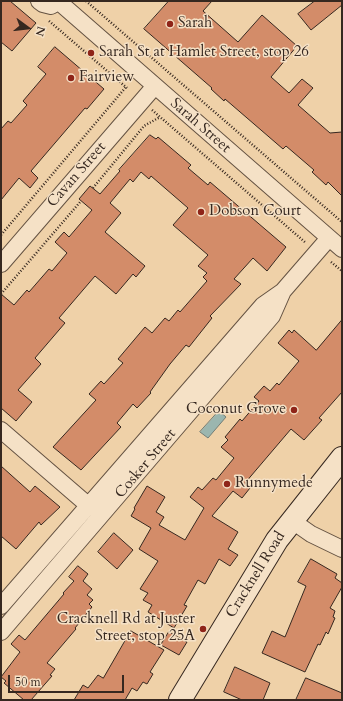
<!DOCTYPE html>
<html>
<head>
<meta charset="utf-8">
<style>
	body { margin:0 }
	#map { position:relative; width:343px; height:701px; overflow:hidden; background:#efd1a8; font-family:Cardo,serif }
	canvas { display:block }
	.frame { position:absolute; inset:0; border:2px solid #362820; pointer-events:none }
	.north { position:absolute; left:8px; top:8px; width:40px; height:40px; -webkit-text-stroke:3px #f5e1c6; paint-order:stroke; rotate:105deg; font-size:11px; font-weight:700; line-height:16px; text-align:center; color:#362820 }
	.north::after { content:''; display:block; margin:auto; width:14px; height:18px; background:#362820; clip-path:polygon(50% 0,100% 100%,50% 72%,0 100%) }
	.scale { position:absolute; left:8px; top:675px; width:116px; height:18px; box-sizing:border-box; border:2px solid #362820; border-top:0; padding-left:5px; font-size:12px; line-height:14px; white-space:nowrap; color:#362820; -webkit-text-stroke:3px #f5e1c6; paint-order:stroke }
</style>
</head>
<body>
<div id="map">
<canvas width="343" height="701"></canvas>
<div class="frame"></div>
<div class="north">N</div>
<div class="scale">50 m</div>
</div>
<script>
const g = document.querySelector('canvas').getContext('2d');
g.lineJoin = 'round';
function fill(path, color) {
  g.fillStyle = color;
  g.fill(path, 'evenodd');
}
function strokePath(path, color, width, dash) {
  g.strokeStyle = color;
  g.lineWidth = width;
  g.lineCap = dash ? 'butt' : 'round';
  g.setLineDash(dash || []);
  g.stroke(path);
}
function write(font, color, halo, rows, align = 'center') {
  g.font = font + ' Cardo,serif';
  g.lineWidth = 3;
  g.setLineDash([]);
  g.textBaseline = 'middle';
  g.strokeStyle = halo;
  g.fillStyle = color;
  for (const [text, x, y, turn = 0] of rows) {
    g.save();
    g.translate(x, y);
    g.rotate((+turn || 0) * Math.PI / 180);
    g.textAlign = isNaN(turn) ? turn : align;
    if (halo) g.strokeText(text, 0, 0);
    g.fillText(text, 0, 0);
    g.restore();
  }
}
const water = new Path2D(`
	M 219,411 L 226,417 L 208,438 L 200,432 Z`);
const building = new Path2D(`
	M 1,1 L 10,1 L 36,23 L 12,51 L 1,42 Z
	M 169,1 L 212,1 L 203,11 L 238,42 L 262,15 L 297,46 L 271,77 L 289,93 L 302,79 L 313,88 L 298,105 L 330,133 L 342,132 L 342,196 L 328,182 L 326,185 L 312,172 L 314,170 L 286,146 L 283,149 L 225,99 L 224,101 L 211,89 L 212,88 L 144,29 Z
	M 315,1 L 342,1 L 342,5 L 311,30 L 298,14 Z
	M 55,47 L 104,89 L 87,109 L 85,108 L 31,171 L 38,178 L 30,188 L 19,178 L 1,200 L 1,129 L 8,121 L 11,123 L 27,105 L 23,101 L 46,74 L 38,67 Z
	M 150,135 L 156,139 L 158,137 L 191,165 L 188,168 L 208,185 L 210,182 L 286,247 L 267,271 L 253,258 L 234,279 L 241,284 L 210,316 L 212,318 L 189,347 L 186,345 L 170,364 L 150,392 L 151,393 L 137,408 L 133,404 L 117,423 L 121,427 L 81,470 L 53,447 L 96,400 L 89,394 L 101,381 L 104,384 L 123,363 L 118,359 L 145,327 L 152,333 L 165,318 L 169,321 L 178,310 L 180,312 L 207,281 L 203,277 L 207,273 L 198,266 L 208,255 L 173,225 L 188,208 L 151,176 L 149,179 L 141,172 L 133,182 L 130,179 L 110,203 L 121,213 L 105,232 L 145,266 L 136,277 L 133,274 L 116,294 L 95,276 L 59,318 L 65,323 L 35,358 L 41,364 L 18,390 L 32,402 L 16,421 L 1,408 L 1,294 L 14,305 L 27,290 L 29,292 L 49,269 L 52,271 L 67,253 L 55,242 L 64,232 L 69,237 L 92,210 L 79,199 L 90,186 L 100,194 L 120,171 L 119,170 Z
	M 342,320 L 342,392 L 319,418 L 322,420 L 304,440 L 291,429 L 245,483 L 250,488 L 242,498 L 233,491 L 212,516 L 238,532 L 228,549 L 238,555 L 230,566 L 219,559 L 205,584 L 198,580 L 184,605 L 187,606 L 174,628 L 148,612 L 152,605 L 143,600 L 148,593 L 140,589 L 158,561 L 139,549 L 151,528 L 131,516 L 135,509 L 134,508 L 147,486 L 165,497 L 156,512 L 164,517 L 159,525 L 185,540 L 204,508 L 190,497 L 198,487 L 202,490 L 213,478 L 216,480 L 234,458 L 221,447 L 228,440 L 225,437 L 240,419 L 242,421 L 259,401 L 254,397 L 264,386 L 270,391 L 277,383 L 279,385 L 299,361 L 278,343 L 289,330 L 292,333 L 294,330 L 316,350 Z
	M 1,466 L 30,492 L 35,486 L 60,507 L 41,525 L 39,522 L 16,549 L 1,536 Z
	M 114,533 L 133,550 L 117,569 L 98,552 Z
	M 311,559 L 337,574 L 335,578 L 342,583 L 342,587 L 330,608 L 335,611 L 333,617 L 335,618 L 328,634 L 326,632 L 320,645 L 318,644 L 305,672 L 262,653 L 272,631 L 285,637 L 306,586 L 298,582 Z
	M 78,566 L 88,574 L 83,581 L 92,589 L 87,595 L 93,600 L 89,604 L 92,607 L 75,628 L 76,629 L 47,663 L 55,669 L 50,675 L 52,676 L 31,700 L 24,700 L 4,683 L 6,681 L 1,677 L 20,652 L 11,644 L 19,635 L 25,640 L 64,594 L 63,593 L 74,581 L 69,577 Z
	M 131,631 L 164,650 L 150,672 L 153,674 L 147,684 L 143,682 L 137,691 L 132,688 L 125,700 L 74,700 L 83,685 L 88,688 L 98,675 L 103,678 Z
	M 169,632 L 187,642 L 179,655 L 161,645 Z
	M 235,667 L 270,683 L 263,700 L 242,700 L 224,692 Z
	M 306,678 L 342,693 L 342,700 L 296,700 Z`);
const path = new Path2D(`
	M 86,1 L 342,222
	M 49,21 L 127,88
	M 152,110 L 306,243
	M 93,188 L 144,126 L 160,117
	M 1,235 L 126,87
	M 331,262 L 342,271
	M 1,294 L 81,201`);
const street = new Path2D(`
	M 39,1 L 43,4 L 51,6 L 60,1
	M 59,2 L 342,249
	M 1,264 L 154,87
	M 1,430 L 89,506
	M 291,520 L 311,534 L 342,549
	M 1,606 L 263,305 L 283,291 L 329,238
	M 1,632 L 272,316 L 283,291`);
const secondary = new Path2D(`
	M 180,700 L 277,540 L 342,458`);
const markers = [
	[170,24,4,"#8f2418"],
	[91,53,4,"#8f2418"],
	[71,78,4,"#8f2418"],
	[201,212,4,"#8f2418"],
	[294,410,4,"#8f2418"],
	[227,484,4,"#8f2418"],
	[203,629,4,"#8f2418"]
];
const poiNames = [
	["Sarah",178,24],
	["Sarah St at Hamlet Street, stop 26",99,53],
	["Fairview",79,78],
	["Dobson Court",209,212],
	["Coconut Grove",286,410,"right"],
	["Runnymede",235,484],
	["Cracknell Rd at Juster",195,620,"right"],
	["Street, stop 25A",195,637,"right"]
];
const streetNames = [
	["Sarah Street",200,126,41],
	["Cavan Street",77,175,-49],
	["Cosker Street",146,464,-50],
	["Cracknell Road",256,575,-58]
];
fill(water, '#9bb6af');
strokePath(water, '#737d76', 1);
fill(building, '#d38c69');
strokePath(building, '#362820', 1);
strokePath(street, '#645242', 18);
strokePath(secondary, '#362820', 24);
strokePath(path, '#362820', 2.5, [1, 2]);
strokePath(street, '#f5e1c6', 16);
strokePath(secondary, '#f5e1c6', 22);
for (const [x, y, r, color] of markers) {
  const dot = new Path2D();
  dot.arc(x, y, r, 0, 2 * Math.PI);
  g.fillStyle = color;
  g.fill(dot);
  strokePath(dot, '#f5e1c6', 1.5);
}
write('15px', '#362820', '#f5e1c6', poiNames, 'left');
write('15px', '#362820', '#f5e1c6', streetNames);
</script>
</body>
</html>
